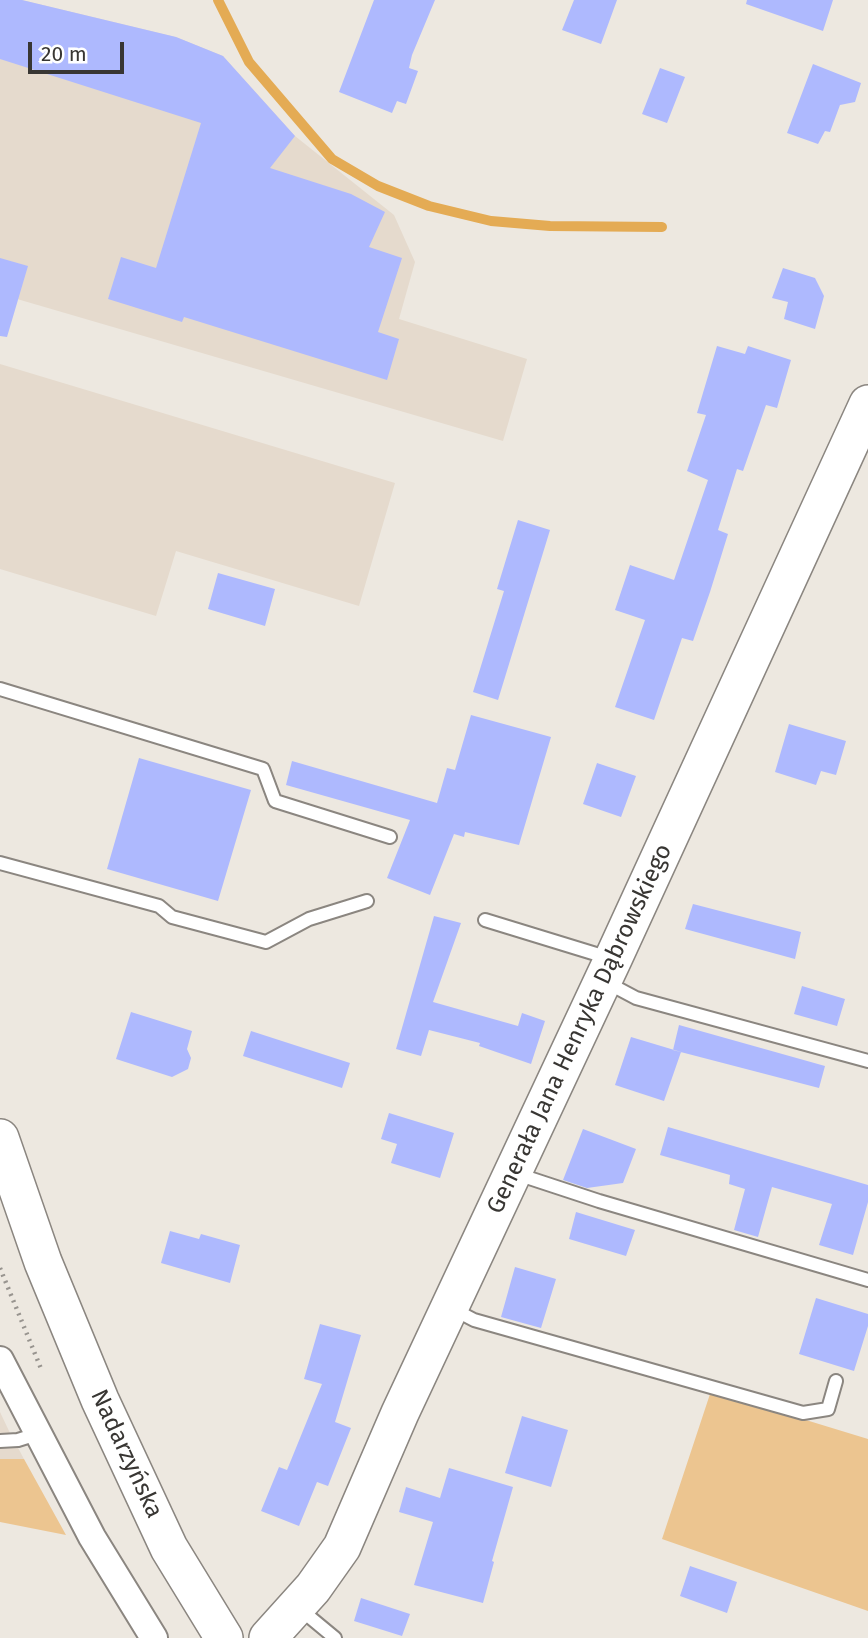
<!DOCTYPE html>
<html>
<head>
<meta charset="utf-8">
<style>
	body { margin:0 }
	#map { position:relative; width:868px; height:1638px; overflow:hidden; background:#ede8e0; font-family:"Fira Sans",sans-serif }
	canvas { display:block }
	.scale { position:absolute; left:28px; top:42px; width:96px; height:32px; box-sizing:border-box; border:4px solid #383633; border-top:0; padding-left:9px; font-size:21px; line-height:24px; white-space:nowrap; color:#383633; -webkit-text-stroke:5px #fff; paint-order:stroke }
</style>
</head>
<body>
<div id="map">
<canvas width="868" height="1638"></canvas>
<div class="scale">20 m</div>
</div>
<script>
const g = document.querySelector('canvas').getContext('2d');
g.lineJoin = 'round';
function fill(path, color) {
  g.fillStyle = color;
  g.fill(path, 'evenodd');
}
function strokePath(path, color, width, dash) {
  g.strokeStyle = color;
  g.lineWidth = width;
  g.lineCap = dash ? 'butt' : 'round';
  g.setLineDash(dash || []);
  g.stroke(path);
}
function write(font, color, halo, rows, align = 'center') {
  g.font = font + ' "Fira Sans",sans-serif';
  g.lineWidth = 6;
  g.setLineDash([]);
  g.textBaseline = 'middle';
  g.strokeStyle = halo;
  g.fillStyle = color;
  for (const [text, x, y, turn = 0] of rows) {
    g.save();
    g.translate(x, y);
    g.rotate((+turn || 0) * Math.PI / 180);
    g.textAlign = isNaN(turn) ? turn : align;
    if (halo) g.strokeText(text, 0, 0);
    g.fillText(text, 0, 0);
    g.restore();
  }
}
const built = new Path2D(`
	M 0,0 L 22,0 L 176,37 L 223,56 L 295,136 L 394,215 L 415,262 L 399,319 L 527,359 L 503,441 L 0,294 Z
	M 0,364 L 395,483 L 359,606 L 176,551 L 156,616 L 0,569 Z
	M 0,1412 L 9,1431 L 24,1459 L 0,1459 Z`);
const green = new Path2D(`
	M 711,1391 L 868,1439 L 868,1611 L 662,1539 Z
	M 0,1459 L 24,1459 L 66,1535 L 0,1522 Z`);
const stream = new Path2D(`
	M 218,0 L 249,62 L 332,159 L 378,186 L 429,206 L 491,221 L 550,226 L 662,227`);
const building = new Path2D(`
	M 0,0 L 22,0 L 176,37 L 223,56 L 295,136 L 270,168 L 351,194 L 385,212 L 369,247 L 402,258 L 378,332 L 399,339 L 387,380 L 184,317 L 182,322 L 108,299 L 121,257 L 156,268 L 201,123 L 0,59 Z
	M 374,0 L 435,0 L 412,55 L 409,68 L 418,71 L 406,104 L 397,101 L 392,113 L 339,92 Z
	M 574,0 L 617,0 L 601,44 L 562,30 Z
	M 747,0 L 833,0 L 823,31 L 746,4 Z
	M 813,64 L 861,83 L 855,102 L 840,105 L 830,132 L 825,131 L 818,144 L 787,133 Z
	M 660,68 L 685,77 L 667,123 L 642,114 Z
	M 0,258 L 28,266 L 7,337 L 0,336 Z
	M 783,268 L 815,278 L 824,296 L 815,329 L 784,319 L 788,302 L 772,298 Z
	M 717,346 L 745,354 L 748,346 L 791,360 L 777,408 L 766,405 L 743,471 L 737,469 L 718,530 L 728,534 L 710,592 L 693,641 L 682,638 L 654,720 L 615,707 L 645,620 L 615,610 L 630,565 L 674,580 L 708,480 L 687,471 L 706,415 L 697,413 Z
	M 518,520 L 550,530 L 498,700 L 473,692 L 504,591 L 497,589 Z
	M 218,573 L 275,589 L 265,626 L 208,609 Z
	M 471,715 L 551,737 L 519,845 L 465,832 L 464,837 L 454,834 L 430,895 L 387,878 L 410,820 L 286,785 L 292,761 L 437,803 L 447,768 L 455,770 Z
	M 789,724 L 846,741 L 836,775 L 821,771 L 816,785 L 775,772 Z
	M 139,758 L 251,790 L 218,901 L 107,869 Z
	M 597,763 L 636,776 L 621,817 L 583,804 Z
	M 693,904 L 801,932 L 795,959 L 685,929 Z
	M 434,916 L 461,923 L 433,1002 L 518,1026 L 522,1013 L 545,1021 L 531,1064 L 479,1046 L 480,1043 L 429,1030 L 421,1056 L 396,1049 Z
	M 802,986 L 845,999 L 837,1026 L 794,1014 Z
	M 131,1012 L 192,1031 L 187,1049 L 191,1058 L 188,1069 L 172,1077 L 116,1059 Z
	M 679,1025 L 825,1066 L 819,1088 L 673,1050 Z
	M 251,1031 L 350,1063 L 342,1088 L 243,1056 Z
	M 631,1037 L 681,1052 L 664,1101 L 615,1085 Z
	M 389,1113 L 454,1133 L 440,1178 L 391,1163 L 397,1144 L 381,1139 Z
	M 668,1127 L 868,1185 L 868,1202 L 853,1255 L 819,1245 L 832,1204 L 772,1187 L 758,1237 L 734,1230 L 745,1189 L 729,1184 L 730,1175 L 660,1155 Z
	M 583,1129 L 636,1149 L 623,1183 L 587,1188 L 563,1180 Z
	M 576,1212 L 635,1230 L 626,1256 L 569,1239 Z
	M 170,1231 L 199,1239 L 201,1234 L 240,1245 L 230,1283 L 161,1263 Z
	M 515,1267 L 556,1279 L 541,1328 L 501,1317 Z
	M 816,1298 L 868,1314 L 868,1326 L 854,1371 L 799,1354 Z
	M 320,1324 L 361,1335 L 335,1422 L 351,1428 L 328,1486 L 317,1482 L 299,1526 L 261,1511 L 279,1467 L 287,1470 L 322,1384 L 304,1379 Z
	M 522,1416 L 568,1430 L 551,1487 L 505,1473 Z
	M 449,1468 L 513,1487 L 492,1561 L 494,1562 L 483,1603 L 414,1585 L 433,1522 L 399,1512 L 406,1487 L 440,1498 Z
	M 690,1566 L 737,1582 L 727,1613 L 680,1596 Z
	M 361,1598 L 410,1614 L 402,1636 L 354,1621 Z`);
const path = new Path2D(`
	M 0,1268 L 42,1371`);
const lane = new Path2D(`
	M 0,689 L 263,769 L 275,801 L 390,837
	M 0,863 L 159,906 L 172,917 L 266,942 L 309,919 L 367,901
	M 485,920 L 609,958
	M 604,981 L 636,998 L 868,1061
	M 517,1174 L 599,1201 L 868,1280
	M 453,1309 L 474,1320 L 803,1413 L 828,1409 L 836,1381
	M 0,1441 L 18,1440 L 37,1434
	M 300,1609 L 335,1638`);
const street = new Path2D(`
	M 0,1360 L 92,1537 L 154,1638`);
const secondary = new Path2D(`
	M 0,1138 L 43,1262 L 100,1400 L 169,1548 L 224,1638
	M 268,1638 L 313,1588 L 342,1547 L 400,1413 L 613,959 L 868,404`);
const streetNames = [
	["Generała Jana Henryka Dąbrowskiego",580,1029,-65],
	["Nadarzyńska",126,1454,65]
];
fill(built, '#e5dacd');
fill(green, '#ecc590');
strokePath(stream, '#e4ab54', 10);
fill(building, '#aeb9fe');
strokePath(lane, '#8b8680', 16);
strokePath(street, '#8b8680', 30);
strokePath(secondary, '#8b8680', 40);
strokePath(path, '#98948f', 4.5, [2, 5]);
strokePath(lane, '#fff', 12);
strokePath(street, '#fff', 26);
strokePath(secondary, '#fff', 37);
write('24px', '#383633', '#fff', streetNames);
</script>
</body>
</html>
